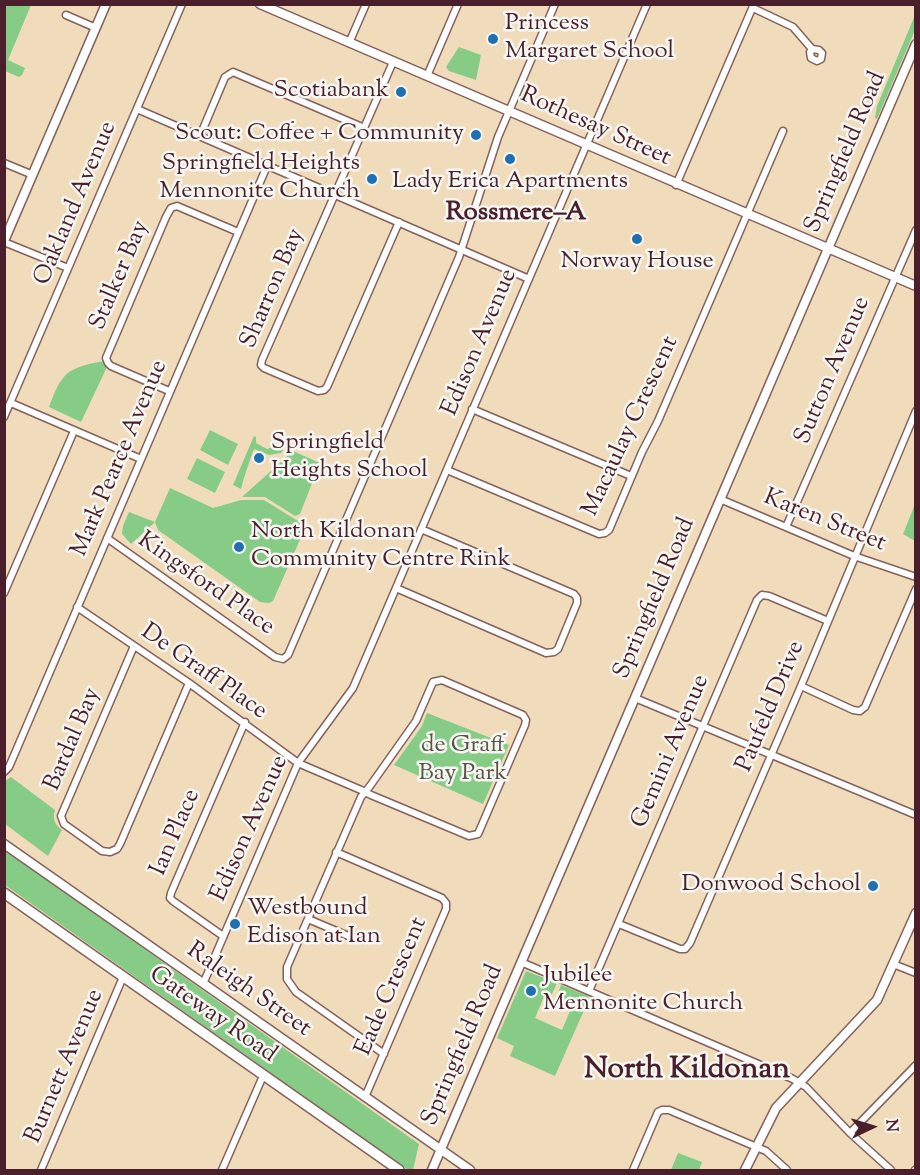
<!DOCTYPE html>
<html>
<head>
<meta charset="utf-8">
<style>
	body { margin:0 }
	#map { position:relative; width:920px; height:1175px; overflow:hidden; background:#f0dcbb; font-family:"Sorts Mill Goudy",serif }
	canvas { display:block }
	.frame { position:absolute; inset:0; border:6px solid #4a1f2b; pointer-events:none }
	.north { position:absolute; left:842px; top:1097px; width:60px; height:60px; -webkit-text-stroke:4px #f6f6f2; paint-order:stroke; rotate:86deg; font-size:16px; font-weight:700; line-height:24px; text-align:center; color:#4a1f2b }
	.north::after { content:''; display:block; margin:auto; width:21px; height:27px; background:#4a1f2b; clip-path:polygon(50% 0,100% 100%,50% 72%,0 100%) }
</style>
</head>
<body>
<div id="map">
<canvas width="920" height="1175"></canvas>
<div class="frame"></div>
<div class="north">N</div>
</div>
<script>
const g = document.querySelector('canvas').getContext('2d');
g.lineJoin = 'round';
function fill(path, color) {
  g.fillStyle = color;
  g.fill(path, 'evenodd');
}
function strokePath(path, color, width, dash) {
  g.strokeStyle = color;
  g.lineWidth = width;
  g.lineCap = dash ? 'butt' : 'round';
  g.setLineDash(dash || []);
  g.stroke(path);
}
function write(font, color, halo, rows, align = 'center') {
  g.font = font + ' "Sorts Mill Goudy",serif';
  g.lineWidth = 5;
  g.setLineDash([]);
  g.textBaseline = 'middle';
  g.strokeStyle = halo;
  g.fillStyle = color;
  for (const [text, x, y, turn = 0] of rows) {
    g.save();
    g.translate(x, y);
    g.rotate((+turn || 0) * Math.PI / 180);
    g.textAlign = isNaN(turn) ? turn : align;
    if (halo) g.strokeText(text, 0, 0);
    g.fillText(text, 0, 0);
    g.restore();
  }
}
const green = new Path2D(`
	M 4,5 L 31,5 L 8,60 L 25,68 L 22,75 L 19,77 L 5,71 Z
	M 915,15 L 915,30 L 877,119 L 875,118 L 877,106 Z
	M 459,47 L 481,55 L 476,80 L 449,71 L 446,67 Z
	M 104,361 L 107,367 L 81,422 L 49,407 C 62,372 67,368 104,361 Z
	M 210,430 L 238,444 L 228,465 L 200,450 Z
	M 254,436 L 256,437 L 256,443 L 267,449 L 273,447 L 283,450 L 281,453 L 269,455 L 254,449 C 249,462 245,474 241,489 L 233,485 Z
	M 293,451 L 320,463 L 300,514 L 295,516 L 265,497 L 242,497 Z
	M 197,458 L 225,472 L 215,493 L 187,479 Z
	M 170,488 L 213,508 L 241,500 L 264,500 L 306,526 L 273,601 L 269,603 L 260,602 L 158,530 L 155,522 Z
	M 915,504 L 915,541 L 903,534 Z
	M 129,512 L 155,522 L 131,544 L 122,534 L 123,526 Z
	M 427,713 L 509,745 L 483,804 L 394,765 L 422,726 Z
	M 11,777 L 55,810 C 52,819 55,825 62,830 L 48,856 L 5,824 L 5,781 Z
	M 5,850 L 419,1144 L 413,1170 L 408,1170 L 5,885 Z
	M 526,971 L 557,983 L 552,994 L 546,992 L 535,1018 L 562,1030 L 573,1004 L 557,996 L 561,985 L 588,996 L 589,999 L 555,1076 L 510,1056 L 514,1046 L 497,1038 Z
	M 678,1153 L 702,1162 L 699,1170 L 671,1170 Z`);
const minor = new Path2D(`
	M 753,8 L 793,27 L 812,49 L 819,50 L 822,53 L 821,59 L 817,61 L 811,58 L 810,52 L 812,49
	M 66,15 L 96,28
	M 349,43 L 366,4
	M 393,62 L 262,360 L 261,365 L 264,368 L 318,391 L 324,390 L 327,387 L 399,222
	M 427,76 L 458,4
	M 137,109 L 529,279
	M 200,136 L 225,77 L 233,72 L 362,127
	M 4,163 L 33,175
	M 676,185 L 754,4
	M 4,242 L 68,268
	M 169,391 L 111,366 L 108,363 L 106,358 L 166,217 L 171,208 L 177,206 L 238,232
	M 11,403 L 141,459
	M 472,409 L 631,476
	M 4,417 L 182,4
	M 447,470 L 599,534 L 605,533 L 609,530 L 642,452 L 658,421 L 783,131
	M 720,499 L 854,556 L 916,577
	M 786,527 L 916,230
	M 107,538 L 275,657 L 283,659 L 288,655 L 459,257 L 498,137 L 555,4
	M 396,588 L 546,653 L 554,652 L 558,649 L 577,603 L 577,598 L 574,594 L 421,529
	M 4,593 L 74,431
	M 77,607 L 189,683 L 298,763 L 361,790 L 371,795 L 469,836 L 478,834 L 525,725 L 526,720 L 523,715 L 442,680 L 433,682 L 416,721 L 370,786 L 361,797 L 287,967 L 287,979 L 296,992 L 384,1054
	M 134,646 L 61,816 L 64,824 L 102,851 L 110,852 L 117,849 L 120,844 L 189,683
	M 801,686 L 853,710 L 860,711 L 865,707 L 916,589
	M 635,698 L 916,815
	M 4,772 L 9,767 L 267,166
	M 336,852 L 442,898 L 446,903 L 446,909 L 365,1097
	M 308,919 L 353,938
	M 619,924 L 680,949 L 685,949 L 690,943 L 801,686 L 916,411
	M 223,936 L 173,901 L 170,898 L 171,893 L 245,722
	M 521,962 L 793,1079 L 806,1087 L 850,1133 L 891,1170
	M 893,964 L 916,973
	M 203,984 L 298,763 L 353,688 L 647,4
	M 589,991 L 757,600 L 762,595 L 769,596 L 828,621
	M 850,1133 L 916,1065
	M 41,1170 L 123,977
	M 222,1170 L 263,1076
	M 633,1170 L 658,1112 L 662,1110 L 669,1110 L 766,1151 L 787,1170
	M 915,1170 L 916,1170`);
const tertiary = new Path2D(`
	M 260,4 L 916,286
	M 4,241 L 106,4
	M 4,844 L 470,1170
	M 432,1170 L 916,44
	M 745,1170 L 776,1108 L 877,1000 L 916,913`);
const secondary = new Path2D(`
	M 4,893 L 399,1170`);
const markers = [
	[493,39,6,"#1f6fb2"],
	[401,92,6,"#1f6fb2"],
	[476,135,6,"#1f6fb2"],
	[510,159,6,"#1f6fb2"],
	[372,179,6,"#1f6fb2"],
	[637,239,6,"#1f6fb2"],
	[259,458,6,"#1f6fb2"],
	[239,547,6,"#1f6fb2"],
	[873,886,6,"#1f6fb2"],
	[235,924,6,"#1f6fb2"],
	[531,991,6,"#1f6fb2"]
];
const poiNames = [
	["Princess",505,25],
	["Margaret School",505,53],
	["Scotiabank",389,92,"right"],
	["Scout: Coffee + Community",464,135,"right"],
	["Springfield Heights",360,165,"right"],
	["Mennonite Church",360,193,"right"],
	["Lady Erica Apartments",510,183,"center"],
	["Norway House",637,263,"center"],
	["Springfield",271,444],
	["Heights School",271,472],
	["North Kildonan",251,533],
	["Community Centre Rink",251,561],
	["Donwood School",861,886,"right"],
	["Westbound",247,910],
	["Edison at Ian",247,938],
	["Jubilee",543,977],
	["Mennonite Church",543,1005]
];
const streetNames = [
	["Rothesay Street",595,128,24],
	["Springfield Road",847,153,-67],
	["Oakland Avenue",77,204,-67],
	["Stalker Bay",121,276,-67],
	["Sharron Bay",274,289,-67],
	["Edison Avenue",481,343,-67],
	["Sutton Avenue",834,371,-67],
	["Macaulay Crescent",632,427,-65],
	["Mark Pearce Avenue",121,459,-67],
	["Karen Street",824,522,22],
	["Kingsford Place",205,585,35],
	["Springfield Road",656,599,-67],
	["De Graff Place",203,673,35],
	["Paufeld Drive",772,707,-67],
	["Bardal Bay",74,740,-67],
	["Gemini Avenue",672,752,-67],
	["Edison Avenue",251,829,-66],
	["Ian Place",177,833,-67],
	["Eade Crescent",393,987,-67],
	["Raleigh Street",248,991,35],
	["Gateway Road",212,1016,35],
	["Springfield Road",464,1046,-67],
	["Burnett Avenue",66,1067,-67]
];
const parkNames = [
	["de Graff",463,747],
	["Bay Park",463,775]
];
const neighbourhoodNames = [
	["Rossmere–A",516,215]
];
const districtNames = [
	["North Kildonan",687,1072]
];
fill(green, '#86cc87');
strokePath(minor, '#84615d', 9);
strokePath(tertiary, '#84615d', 11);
strokePath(secondary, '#84615d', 12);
strokePath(minor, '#fff', 6);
strokePath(tertiary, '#fff', 8);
strokePath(secondary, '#fff', 9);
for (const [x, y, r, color] of markers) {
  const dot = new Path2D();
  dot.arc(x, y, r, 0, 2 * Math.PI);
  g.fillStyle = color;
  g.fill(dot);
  strokePath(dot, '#f6f6f2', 2);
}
write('24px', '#4a1f2b', '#f6f6f2', poiNames, 'left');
write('24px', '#4a1f2b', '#f6f6f2', streetNames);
write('24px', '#5c5347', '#f6f6f2', parkNames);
write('bold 26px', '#4a1f2b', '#f6f6f2', neighbourhoodNames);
write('bold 30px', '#4a1f2b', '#f6f6f2', districtNames);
</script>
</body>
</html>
